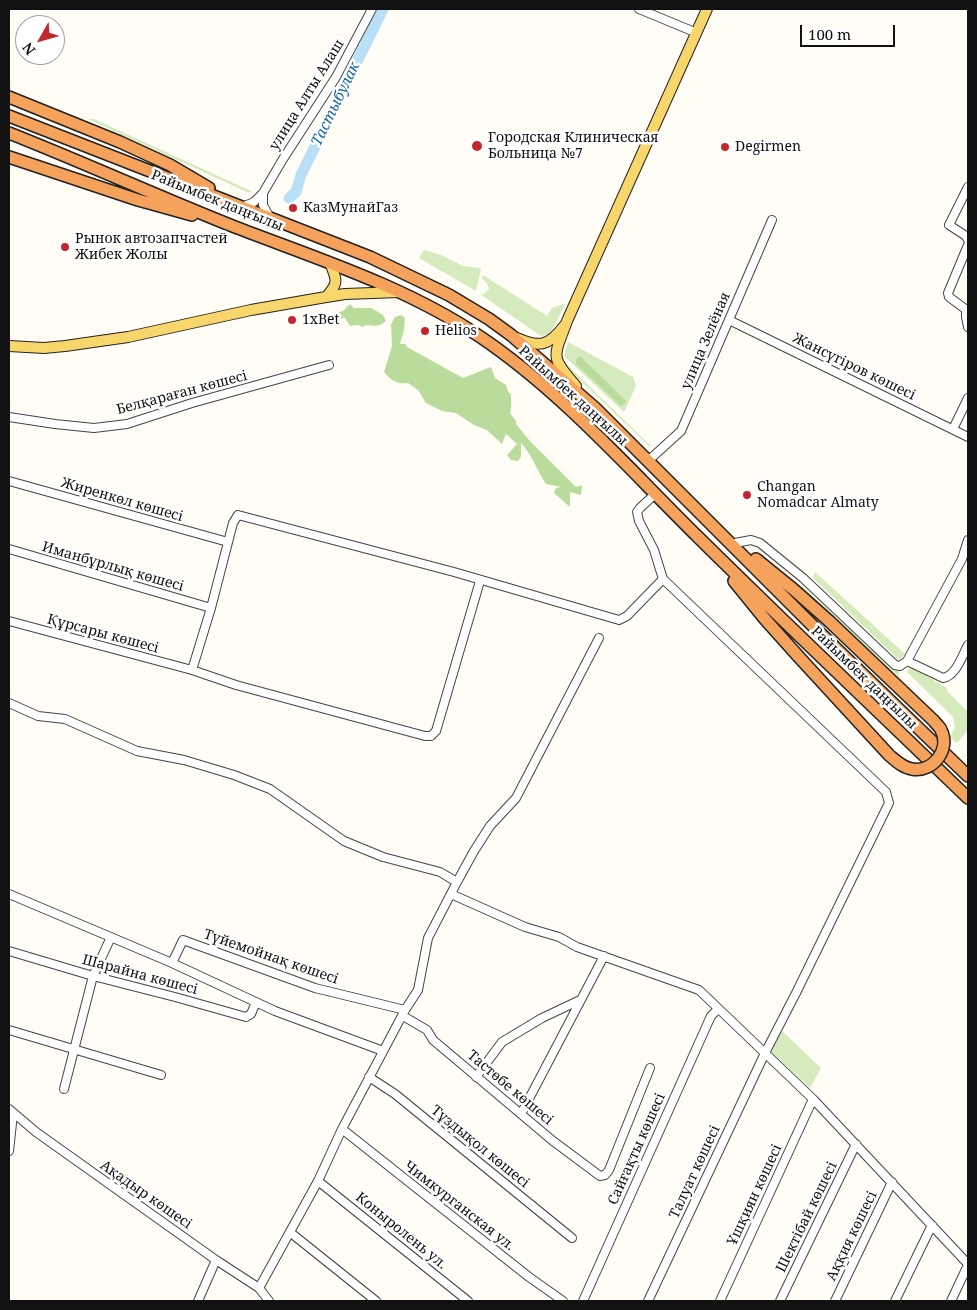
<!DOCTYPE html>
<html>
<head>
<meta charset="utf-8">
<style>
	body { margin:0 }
	#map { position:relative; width:977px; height:1310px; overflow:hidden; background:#fffdf5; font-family:"Noto Serif",serif }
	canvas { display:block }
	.frame { position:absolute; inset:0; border:10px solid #111; pointer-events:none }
	.north { position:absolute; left:15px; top:15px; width:50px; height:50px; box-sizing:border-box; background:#fff; border:1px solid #a0a0a0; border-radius:50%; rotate:232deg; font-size:14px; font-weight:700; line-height:20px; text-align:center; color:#111 }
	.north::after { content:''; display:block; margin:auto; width:18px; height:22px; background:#c4262e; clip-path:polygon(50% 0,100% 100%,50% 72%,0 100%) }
	.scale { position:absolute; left:800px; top:25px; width:95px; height:22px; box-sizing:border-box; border:2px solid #111; border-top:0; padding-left:6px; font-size:15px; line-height:18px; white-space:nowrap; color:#111; -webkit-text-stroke:4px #fff; paint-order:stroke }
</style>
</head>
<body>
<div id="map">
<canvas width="977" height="1310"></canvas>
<div class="frame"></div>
<div class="north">N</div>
<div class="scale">100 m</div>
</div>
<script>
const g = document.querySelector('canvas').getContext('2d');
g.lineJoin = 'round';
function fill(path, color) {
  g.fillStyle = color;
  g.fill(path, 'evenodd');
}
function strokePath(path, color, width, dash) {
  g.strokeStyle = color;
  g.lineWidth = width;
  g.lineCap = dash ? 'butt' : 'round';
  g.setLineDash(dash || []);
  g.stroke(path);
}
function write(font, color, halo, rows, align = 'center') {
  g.font = font + ' "Noto Serif",serif';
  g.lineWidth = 5;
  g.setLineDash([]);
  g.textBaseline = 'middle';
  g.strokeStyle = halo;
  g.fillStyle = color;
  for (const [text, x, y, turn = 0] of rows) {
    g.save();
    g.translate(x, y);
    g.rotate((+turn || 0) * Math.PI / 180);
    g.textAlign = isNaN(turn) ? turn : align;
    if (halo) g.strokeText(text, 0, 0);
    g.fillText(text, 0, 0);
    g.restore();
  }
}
const green = new Path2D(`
	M 88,119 L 94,119 L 253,192 L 247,192 Z
	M 424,250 L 441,255 L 463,266 L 481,268 L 476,291 L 419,258 Z
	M 483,275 L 547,316 L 552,308 L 566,303 L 550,334 L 541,336 L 480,294 L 484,294 L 489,289 L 487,283 L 482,279 Z
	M 568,342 L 633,377 L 636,386 L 624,412 L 564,356 Z
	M 560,358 L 651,446 L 650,447 L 564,365 Z
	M 815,572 L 905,654 L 899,660 L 813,578 Z
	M 802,586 L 893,669 L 899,670 L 899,677 L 801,588 Z
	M 910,667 L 946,687 L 948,692 L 968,712 L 968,730 L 957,743 L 950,737 L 955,727 L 953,717 L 907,672 Z
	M 782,1031 L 821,1068 L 810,1088 L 770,1051 Z`);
const forest = new Path2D(`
	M 350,304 L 354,308 L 371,308 L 383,315 L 386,321 C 380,327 374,326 366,325 L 363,327 L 358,325 L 350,326 L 345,318 L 338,319 L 340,315 L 339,312 L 343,311 Z
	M 401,315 L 405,318 L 404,330 L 400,344 L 405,344 L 407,347 L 463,378 L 491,367 L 495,378 L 506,385 L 508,392 L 511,394 C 511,400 512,407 510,413 L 516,421 L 516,424 L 529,440 L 576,487 L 582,485 L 581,495 L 570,492 L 570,507 L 554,493 L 556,488 L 561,487 L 546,484 C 537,471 533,456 521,443 L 521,457 L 518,461 L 511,460 L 507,455 L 517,444 L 506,434 L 502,444 L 487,430 L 474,425 L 456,413 L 442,411 L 426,403 L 418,390 L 408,383 C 397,385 391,380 384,372 L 392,346 L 391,324 L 395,317 Z
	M 580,356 L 621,396 L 627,402 L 621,406 L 576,364 L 576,359 Z`);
const river = new Path2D(`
	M 289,198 L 296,192 L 301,175 L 383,9`);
const minor = new Path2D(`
	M 639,9 L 697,33
	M 968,187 L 949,225 L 966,236 L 968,240
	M 263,193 L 263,205 L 270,218
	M 242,207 L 254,202 L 263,193 L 283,159 L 336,77 L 372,9
	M 968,245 L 948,293 L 949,297 L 968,311
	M 966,310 L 966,317 L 968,327
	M 729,320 L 968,437
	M 9,417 L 55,424 L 94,428 L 127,424 L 192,403 L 329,365
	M 953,429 L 968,398
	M 649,460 L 681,431 L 772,220
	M 9,481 L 228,542
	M 735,543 L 751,540 L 760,543 L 803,578 L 895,665 L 900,666 L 907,661 L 943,678 C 956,676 962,656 968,645
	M 9,549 L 211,608
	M 9,621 L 192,670 L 236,685 L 425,736 L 431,736 L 436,731 L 480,581
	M 907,661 L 962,559 L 968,540
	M 192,670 L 211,608 L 233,523 L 238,515 L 454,572 L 619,620 L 627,616 L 663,579
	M 9,703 L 38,716 L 65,719 L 137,751 L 184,760 L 234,775 L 270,789 L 344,841 L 383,857 L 440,872 L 457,882
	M 9,894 L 172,963 L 275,1011 L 383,1051
	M 451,894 L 525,927 L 559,937 L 577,947 L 699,990 L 813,1099 L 968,1264
	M 9,951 L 93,976 L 175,997 L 246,1017 L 251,1014 L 256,1002
	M 172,963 L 183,940 L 315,988 L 405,1010
	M 403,1016 L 427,1030 L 433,1040 L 553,1141 L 600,1176 L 605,1175 L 609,1170 L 650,1068
	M 9,1030 L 161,1075
	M 369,1077 L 395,1094 L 572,1238
	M 476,1077 L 502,1042 L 542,1018 L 580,1000
	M 64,1089 L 93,976 L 111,937
	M 9,1109 L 36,1132 L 216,1260 L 259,1288 L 269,1301
	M 521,1114 L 604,956
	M 342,1129 L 529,1277 L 563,1301
	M 9,1151 L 13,1114
	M 318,1181 L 468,1301
	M 291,1233 L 376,1301
	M 259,1288 L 318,1181 L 342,1129 L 405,1010 L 418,990 L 428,938 L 457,882 L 474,851 L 490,826 L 516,798 L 599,638
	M 198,1301 L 216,1260
	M 583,1301 L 711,1016 L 718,1009
	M 648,1301 L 765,1053 L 796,993 L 889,803 L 886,792 L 663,579 L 654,550 L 639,521 L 637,512 L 640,508 L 655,494
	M 720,1301 L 813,1099
	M 780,1301 L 856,1144
	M 835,1301 L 892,1182
	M 895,1301 L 932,1225
	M 951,1301 L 968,1265`);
const major = new Path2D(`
	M 326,297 C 339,283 337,280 330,263
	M 517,338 C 539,348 549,346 564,326
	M 9,346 L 44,348 L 65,346 L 128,337 L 251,310 L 326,297 L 345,294 L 400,292
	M 576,386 C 549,356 554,357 567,321 L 707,9`);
const highway = new Path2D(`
	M 9,97 L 120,142 L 170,165 L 209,188
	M 9,116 L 370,257 L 449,295 L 489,319 L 511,335 L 595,408 L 820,633 L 968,776
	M 9,133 C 85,163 159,197 235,227 C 318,259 404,286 479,336 C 561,391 628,468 698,537 C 787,625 878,711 968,798
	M 9,157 L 138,200 L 192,215
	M 756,559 L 793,589 L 829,621
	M 734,581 L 764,618 L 798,656`);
const highwayBridge = new Path2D(`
	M 798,656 L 889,755 C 896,761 903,768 912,769 C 933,773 951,749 941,730 C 940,727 936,724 934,721 L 829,621`);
const markers = [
	[477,146,6,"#c4262e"],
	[725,147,5,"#c4262e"],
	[293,208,5,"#c4262e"],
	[65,247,5,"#c4262e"],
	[292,320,5,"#c4262e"],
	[425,331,5,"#c4262e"],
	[747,495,5,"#c4262e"]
];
const streetNames = [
	["улица Алты Алаш",307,95,-58],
	["Райымбек даңғылы",217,201,22],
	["улица Зелёная",706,341,-67],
	["Жансүгіров көшесі",854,367,26],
	["Белқараған көшесі",182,393,-15],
	["Райымбек даңғылы",573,396,42],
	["Жиренкөл көшесі",122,500,16],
	["Иманбұрлық көшесі",113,567,16],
	["Құрсары көшесі",103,634,15],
	["Райымбек даңғылы",864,678,44],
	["Түйемойнақ көшесі",271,957,19],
	["Шарайна көшесі",140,975,15],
	["Тастөбе көшесі",510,1088,40],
	["Тұздықол көшесі",480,1147,39],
	["Сайғақты көшесі",637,1149,-66],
	["Талуат көшесі",695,1172,-65],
	["Ақадыр көшесі",146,1195,35],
	["Ұшқиян көшесі",755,1195,-65],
	["Чимкурганская ул.",459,1206,38],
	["Шектібай көшесі",807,1217,-64],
	["Коныролень ул.",401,1231,39],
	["Аққия көшесі",852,1236,-64]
];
const poiNames = [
	["Городская Клиническая",488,138],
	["Больница №7",488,154],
	["Degirmen",735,147],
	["КазМунайГаз",303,208],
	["Рынок автозапчастей",75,239],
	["Жибек Жолы",75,255],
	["1xBet",302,320],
	["Helios",435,331],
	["Changan",757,487],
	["Nomadcar Almaty",757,503]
];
const waterNames = [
	["Тастыбулак",336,104,-64]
];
fill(green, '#d5ebbd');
fill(forest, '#b9dc9c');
strokePath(river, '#b9e0f7', 11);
strokePath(minor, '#444', 10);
strokePath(major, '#222', 12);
strokePath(highway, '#222', 14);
strokePath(minor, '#fff', 8);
strokePath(major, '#f9d66b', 10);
strokePath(highway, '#f5a25d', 11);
strokePath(highwayBridge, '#222', 14, []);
strokePath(highwayBridge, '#f5a25d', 11);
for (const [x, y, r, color] of markers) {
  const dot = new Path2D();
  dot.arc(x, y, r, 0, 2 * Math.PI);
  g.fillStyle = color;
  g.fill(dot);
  strokePath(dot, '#fff', 2);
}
write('14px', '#111', '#fff', streetNames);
write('14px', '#111', '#fff', poiNames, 'left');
write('italic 15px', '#1768a6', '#fff', waterNames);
</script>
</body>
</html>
